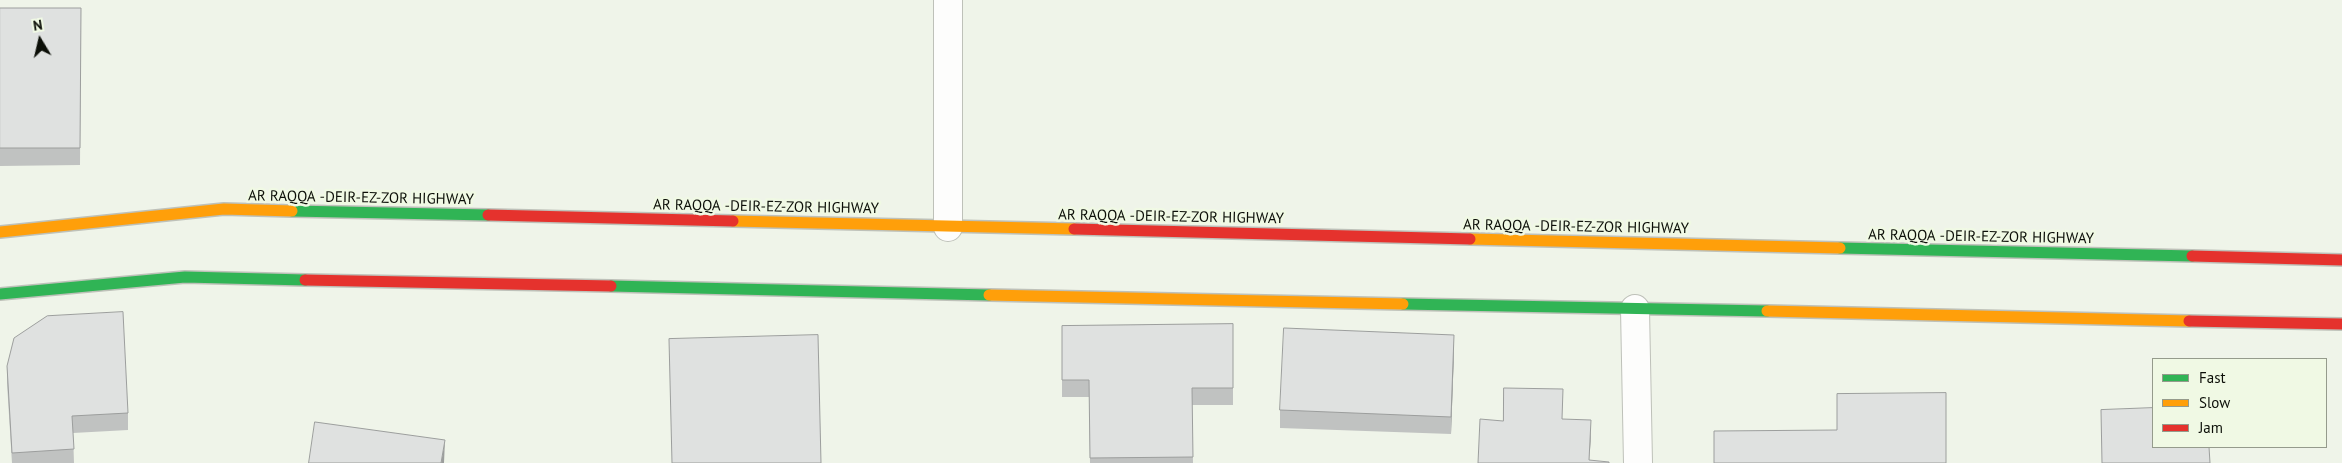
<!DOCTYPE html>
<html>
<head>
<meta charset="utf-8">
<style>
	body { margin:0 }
	#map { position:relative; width:2342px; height:463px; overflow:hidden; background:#eff4e9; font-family:"PT Sans",sans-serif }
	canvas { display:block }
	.legend { position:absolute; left:2152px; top:358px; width:175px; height:90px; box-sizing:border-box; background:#f0f9e4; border:1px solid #959b8c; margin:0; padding:6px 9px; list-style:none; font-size:15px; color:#0c0f08 }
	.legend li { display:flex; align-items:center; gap:10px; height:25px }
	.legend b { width:25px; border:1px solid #959b8c }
	.north { position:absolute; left:15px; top:15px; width:50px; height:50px; -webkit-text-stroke:4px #f0f9e4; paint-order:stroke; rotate:351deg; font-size:14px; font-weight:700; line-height:20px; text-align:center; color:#0c0f08 }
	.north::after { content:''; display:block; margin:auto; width:18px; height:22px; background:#0c0f08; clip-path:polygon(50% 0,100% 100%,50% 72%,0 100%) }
</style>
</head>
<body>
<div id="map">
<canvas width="2342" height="463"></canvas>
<ul class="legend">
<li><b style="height:6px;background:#30b455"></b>Fast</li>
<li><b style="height:6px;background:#ff9f0a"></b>Slow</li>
<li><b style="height:6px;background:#e5322d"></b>Jam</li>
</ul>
<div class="north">N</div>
</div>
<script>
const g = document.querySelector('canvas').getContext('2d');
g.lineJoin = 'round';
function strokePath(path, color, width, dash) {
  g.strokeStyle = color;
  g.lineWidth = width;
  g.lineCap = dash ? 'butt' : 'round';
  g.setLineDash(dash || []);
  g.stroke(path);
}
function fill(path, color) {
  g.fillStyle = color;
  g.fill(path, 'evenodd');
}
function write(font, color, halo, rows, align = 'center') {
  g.font = font + ' "PT Sans",sans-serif';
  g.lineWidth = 5;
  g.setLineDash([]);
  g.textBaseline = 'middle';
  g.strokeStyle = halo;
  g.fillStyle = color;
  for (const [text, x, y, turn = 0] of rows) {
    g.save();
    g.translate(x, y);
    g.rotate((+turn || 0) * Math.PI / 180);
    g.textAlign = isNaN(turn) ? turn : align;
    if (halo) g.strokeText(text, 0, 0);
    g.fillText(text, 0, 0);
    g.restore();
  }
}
const street = new Path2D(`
	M 948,0 L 948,227
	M 1635,309 L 1638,463`);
const fast = new Path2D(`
	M 292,211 L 488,215
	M 1840,248 L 2192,256
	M 611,286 L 989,295
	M 0,294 L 185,277 L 305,280
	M 1403,304 L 1767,311`);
const slow = new Path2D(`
	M 733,221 L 1074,229
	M 0,232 L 224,209 L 292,211
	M 1470,239 L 1840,248
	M 989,295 L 1403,304
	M 1767,311 L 2189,321`);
const jam = new Path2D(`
	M 488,215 L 733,221
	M 1074,229 L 1470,239
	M 2192,256 L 2342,260
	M 305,280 L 611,286
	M 2189,321 L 2342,324`);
const wall = new Path2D(`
	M 0,8 L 81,8 L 80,165 L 0,166 Z
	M 1233,324 L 1233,405 L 1192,405 L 1193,463 L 1090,463 L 1089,397 L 1062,397 L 1062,326 Z
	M 1454,352 L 1451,434 L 1280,428 L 1280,410 Z
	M 7,366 L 128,413 L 128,430 L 73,433 L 74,463 L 12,463 L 7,383 Z`);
const shadedWall = new Path2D(`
	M 1454,335 L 1454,352 L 1451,434 L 1451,417 Z
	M 1591,420 L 1591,437 L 1589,463 Z
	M 445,440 L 444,463 L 441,463 Z`);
const building = new Path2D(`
	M 0,8 L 81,8 L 80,148 L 0,148 Z
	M 123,312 L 128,413 L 72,416 L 74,449 L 12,453 L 7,366 L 14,338 L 47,316 Z
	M 1233,324 L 1233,388 L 1192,388 L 1193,457 L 1090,458 L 1089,380 L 1062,380 L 1062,326 Z
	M 1284,328 L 1454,335 L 1451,417 L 1280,410 Z
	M 818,335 L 821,463 L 672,463 L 669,339 Z
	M 1504,388 L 1563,389 L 1562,419 L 1591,420 L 1589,460 L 1609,462 L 1609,463 L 1478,463 L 1480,419 L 1503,421 Z
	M 1946,393 L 1946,463 L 1714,463 L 1714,431 L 1837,430 L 1837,394 Z
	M 2153,408 L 2153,447 L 2209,447 L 2210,463 L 2102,463 L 2101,410 Z
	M 315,422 L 445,440 L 441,463 L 309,463 Z`);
const streetNames = [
	["AR RAQQA -DEIR-EZ-ZOR HIGHWAY",361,198,1],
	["AR RAQQA -DEIR-EZ-ZOR HIGHWAY",766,207,1],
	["AR RAQQA -DEIR-EZ-ZOR HIGHWAY",1171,217,1],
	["AR RAQQA -DEIR-EZ-ZOR HIGHWAY",1576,227,1],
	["AR RAQQA -DEIR-EZ-ZOR HIGHWAY",1981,237,1]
];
strokePath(street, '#bec1b9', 30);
strokePath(fast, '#bec1b9', 14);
strokePath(slow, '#bec1b9', 14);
strokePath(jam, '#bec1b9', 14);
strokePath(street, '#fdfdfc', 28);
strokePath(fast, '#30b455', 11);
strokePath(slow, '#ff9f0a', 11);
strokePath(jam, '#e5322d', 11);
fill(wall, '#c0c2c1');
fill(shadedWall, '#9c9e9d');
fill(building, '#dfe1e0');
strokePath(building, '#9c9e9d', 1);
write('15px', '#0c0f08', '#f0f9e4', streetNames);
</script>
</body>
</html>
